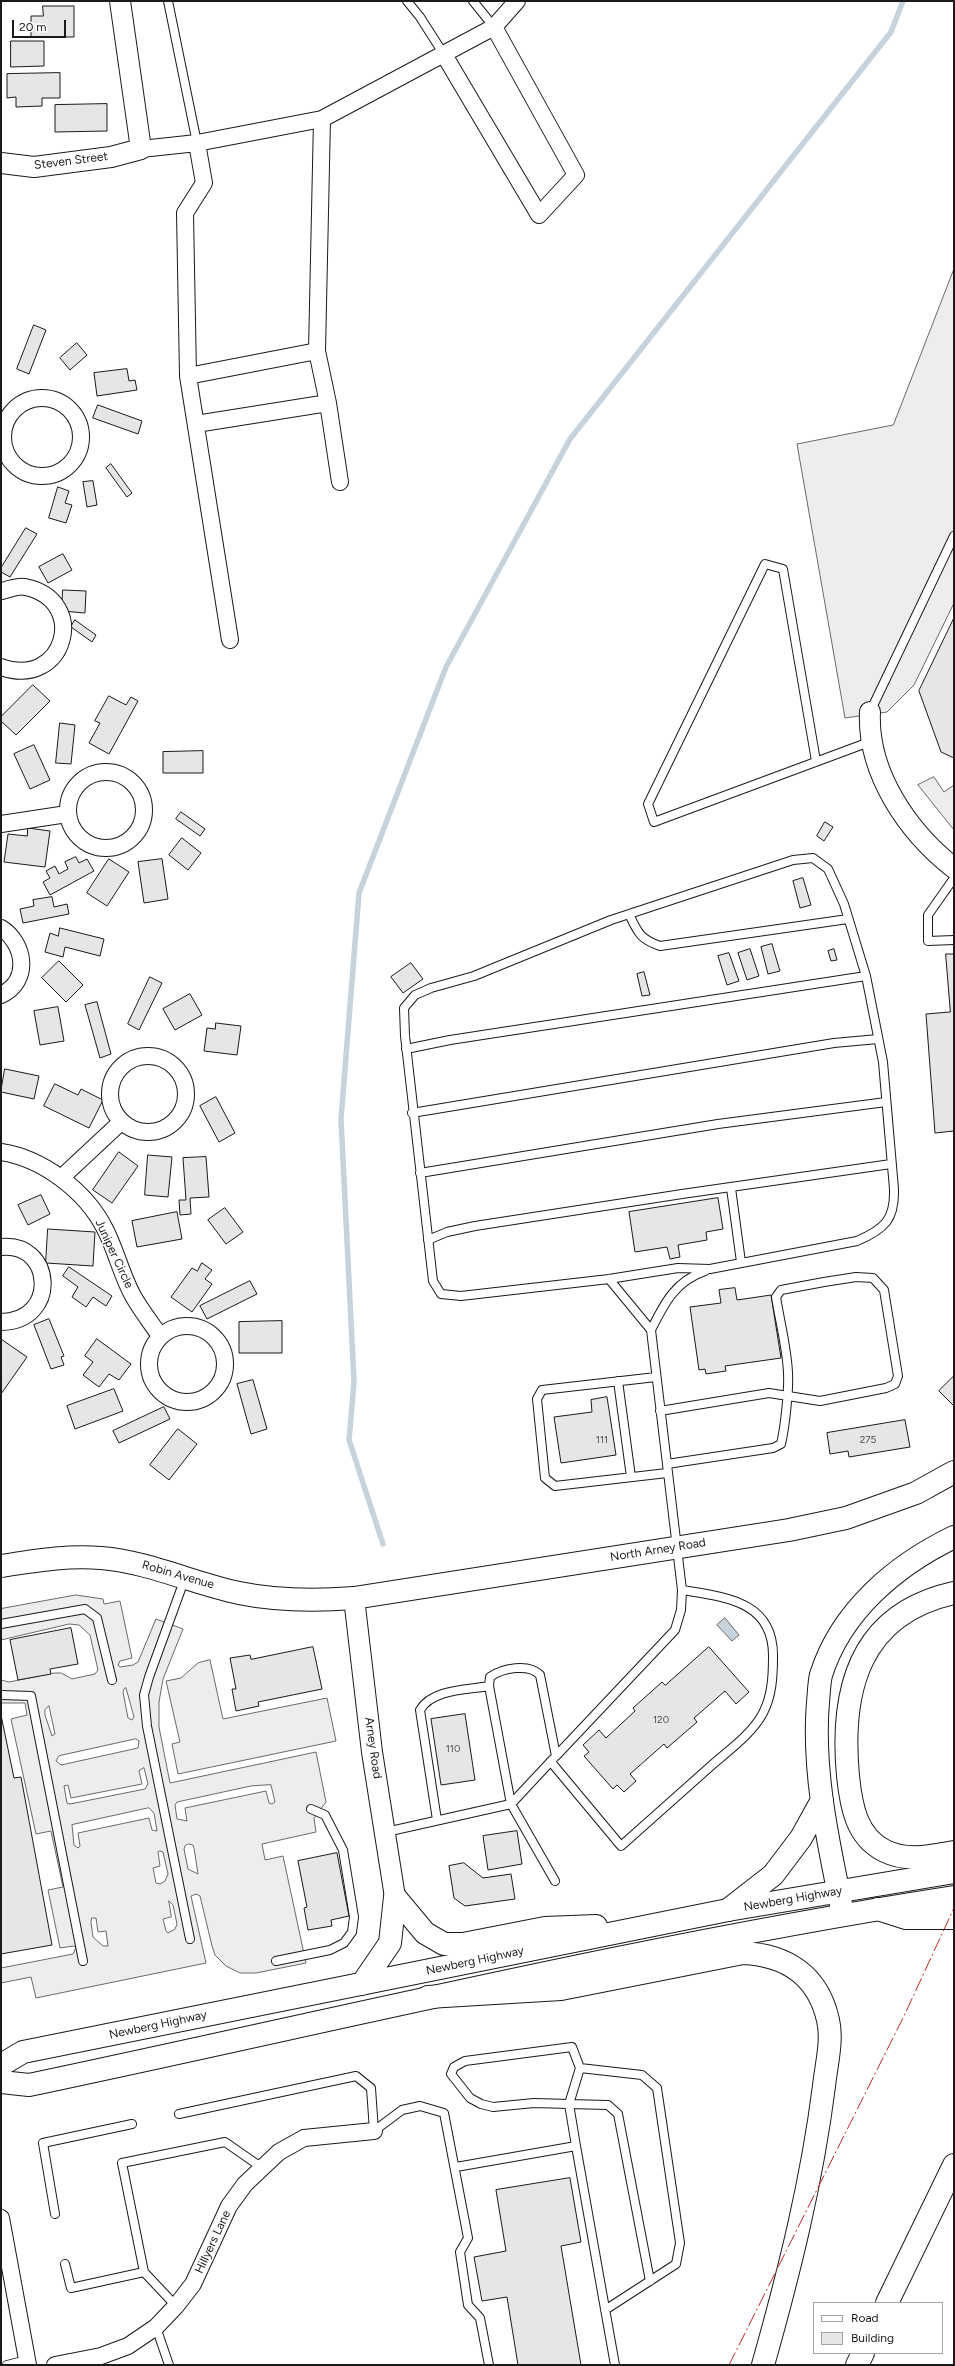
<!DOCTYPE html>
<html>
<head>
<meta charset="utf-8">
<style>
	body { margin:0 }
	#map { position:relative; width:955px; height:2366px; overflow:hidden; background:#fff; font-family:Figtree,sans-serif }
	canvas { display:block }
	.frame { position:absolute; inset:0; border:2px solid #1a1a1a; pointer-events:none }
	.legend { position:absolute; left:813px; top:2302px; width:130px; height:52px; box-sizing:border-box; background:#fff; border:1px solid #a3a3a3; margin:0; padding:5px 7px; list-style:none; font-size:12px; color:#1a1a1a }
	.legend li { display:flex; align-items:center; gap:8px; height:20px }
	.legend b { width:20px; border:1px solid #a3a3a3 }
	.scale { position:absolute; left:12px; top:20px; width:54px; height:18px; box-sizing:border-box; border:2px solid #1a1a1a; border-top:0; padding-left:5px; font-size:12px; line-height:14px; white-space:nowrap; color:#1a1a1a; -webkit-text-stroke:3px #fff; paint-order:stroke }
</style>
</head>
<body>
<div id="map">
<canvas width="955" height="2366"></canvas>
<div class="frame"></div>
<ul class="legend">
<li><b style="height:5px;background:#fff"></b>Road</li>
<li><b style="height:11px;background:#e6e6e6"></b>Building</li>
</ul>
<div class="scale">20 m</div>
</div>
<script>
const g = document.querySelector('canvas').getContext('2d');
g.lineJoin = 'round';
function fill(path, color) {
  g.fillStyle = color;
  g.fill(path, 'evenodd');
}
function strokePath(path, color, width, dash) {
  g.strokeStyle = color;
  g.lineWidth = width;
  g.lineCap = dash ? 'butt' : 'round';
  g.setLineDash(dash || []);
  g.stroke(path);
}
function write(font, color, halo, rows, align = 'center') {
  g.font = font + ' Figtree,sans-serif';
  g.lineWidth = 3;
  g.setLineDash([]);
  g.textBaseline = 'middle';
  g.strokeStyle = halo;
  g.fillStyle = color;
  for (const [text, x, y, turn = 0] of rows) {
    g.save();
    g.translate(x, y);
    g.rotate((+turn || 0) * Math.PI / 180);
    g.textAlign = isNaN(turn) ? turn : align;
    if (halo) g.strokeText(text, 0, 0);
    g.fillText(text, 0, 0);
    g.restore();
  }
}
const parking = new Path2D(`
	M 954,269 L 954,603 L 914,685 L 887,712 L 845,718 L 797,444 L 893,425 Z
	M 934,777 L 944,792 L 954,785 L 954,830 L 918,785 Z
	M 76,1595 L 103,1599 L 104,1604 L 120,1601 L 132,1658 L 120,1661 L 118,1665 L 120,1667 L 133,1665 L 138,1662 L 156,1619 L 183,1629 L 163,1679 L 159,1702 L 159,1727 L 170,1783 L 316,1752 L 326,1802 L 314,1818 L 316,1832 L 262,1844 L 265,1860 L 283,1856 L 306,1963 L 256,1973 L 240,1973 L 226,1966 L 215,1955 L 212,1946 L 200,1896 L 196,1894 L 191,1896 L 206,1963 L 36,1998 L 31,1977 L 1,1983 L 1,1968 L 73,1954 L 76,1947 L 73,1946 L 60,1948 L 48,1890 L 63,1887 L 51,1831 L 36,1834 L 11,1719 L 27,1715 L 25,1703 L 1,1703 L 1,1680 L 9,1682 L 54,1673 L 61,1673 L 72,1679 L 95,1674 L 98,1670 L 90,1635 L 79,1625 L 69,1624 L 1,1640 L 1,1609 ZM 126,1688 L 134,1717 L 132,1720 L 128,1718 L 123,1692 L 124,1689 ZM 49,1706 L 55,1734 L 52,1736 L 45,1715 L 45,1710 ZM 136,1739 L 139,1741 L 138,1748 L 61,1765 L 56,1761 L 59,1756 ZM 144,1768 L 148,1784 L 145,1789 L 70,1804 L 67,1803 L 64,1786 L 68,1785 L 71,1798 L 142,1784 L 139,1771 ZM 271,1785 L 275,1802 L 272,1804 L 269,1803 L 266,1791 L 185,1808 L 187,1821 L 177,1819 L 175,1805 L 177,1802 L 251,1786 ZM 149,1808 L 154,1813 L 157,1831 L 152,1830 L 149,1818 L 78,1833 L 80,1846 L 78,1848 L 74,1845 L 72,1825 ZM 189,1844 L 193,1845 L 194,1848 L 198,1874 L 188,1869 L 184,1849 L 185,1846 ZM 160,1851 L 163,1852 L 168,1874 L 165,1881 L 160,1884 L 156,1883 L 153,1868 L 160,1866 L 158,1852 ZM 169,1901 L 173,1905 L 177,1924 L 175,1929 L 168,1933 L 166,1931 L 163,1919 L 171,1917 ZM 92,1918 L 96,1918 L 98,1932 L 106,1931 L 108,1946 L 103,1946 L 93,1937 L 91,1923 Z
	M 210,1660 L 223,1719 L 327,1698 L 336,1741 L 178,1774 L 172,1744 L 180,1742 L 166,1681 L 181,1678 L 198,1663 Z`);
const water = new Path2D(`
	M 725,1618 L 739,1635 L 732,1641 L 717,1625 Z`);
const stream = new Path2D(`
	M 383,1544 L 349,1440 L 354,1382 L 341,1119 L 359,893 L 446,667 L 570,439 L 891,32 L 903,1`);
const building = new Path2D(`
	M 43,6 L 74,6 L 74,37 L 31,37 L 31,16 L 43,16 Z
	M 11,41 L 44,41 L 44,66 L 11,67 Z
	M 60,73 L 60,98 L 42,98 L 42,106 L 16,107 L 16,97 L 7,98 L 7,74 Z
	M 107,104 L 107,131 L 55,132 L 55,105 Z
	M 34,325 L 46,330 L 29,374 L 17,369 Z
	M 77,343 L 87,355 L 70,370 L 60,358 Z
	M 127,369 L 129,381 L 135,380 L 137,390 L 97,396 L 94,373 Z
	M 98,405 L 142,421 L 138,434 L 93,418 Z
	M 111,464 L 132,493 L 127,497 L 106,468 Z
	M 93,481 L 97,505 L 87,507 L 83,482 Z
	M 58,487 L 69,491 L 65,503 L 72,505 L 66,523 L 49,518 Z
	M 26,528 L 37,534 L 10,577 L 1,572 L 1,568 Z
	M 63,554 L 72,570 L 48,583 L 39,567 Z
	M 63,590 L 86,591 L 85,613 L 62,611 Z
	M 954,618 L 954,758 L 941,752 L 919,691 Z
	M 75,620 L 96,635 L 92,642 L 71,627 Z
	M 33,685 L 50,701 L 16,735 L 1,721 L 1,717 Z
	M 109,696 L 126,705 L 131,697 L 138,701 L 109,754 L 89,743 L 100,723 L 95,721 Z
	M 60,723 L 75,725 L 71,764 L 56,763 Z
	M 34,745 L 50,780 L 30,789 L 14,754 Z
	M 203,751 L 203,773 L 163,773 L 163,752 Z
	M 181,812 L 205,829 L 200,836 L 176,819 Z
	M 825,822 L 833,827 L 824,841 L 817,836 Z
	M 28,828 L 50,831 L 45,867 L 4,862 L 8,834 L 27,836 Z
	M 182,838 L 201,853 L 188,870 L 169,855 Z
	M 76,857 L 79,863 L 87,859 L 94,871 L 50,895 L 43,882 L 50,878 L 46,871 L 55,866 L 59,874 L 68,869 L 65,862 Z
	M 109,859 L 129,872 L 107,906 L 87,893 Z
	M 162,859 L 168,899 L 144,903 L 138,862 Z
	M 803,878 L 811,905 L 800,908 L 793,881 Z
	M 52,897 L 54,907 L 67,904 L 69,914 L 23,923 L 20,909 L 34,906 L 33,900 Z
	M 60,928 L 104,939 L 100,956 L 65,947 L 63,957 L 45,952 L 50,933 L 58,936 Z
	M 772,944 L 780,971 L 768,974 L 761,947 Z
	M 750,949 L 759,976 L 747,980 L 738,953 Z
	M 834,949 L 837,960 L 831,961 L 828,951 Z
	M 729,953 L 739,981 L 727,985 L 718,956 Z
	M 946,954 L 954,954 L 954,1131 L 935,1133 L 926,1014 L 950,1012 Z
	M 59,961 L 83,985 L 66,1002 L 42,978 Z
	M 411,963 L 423,979 L 403,993 L 391,977 Z
	M 644,972 L 650,995 L 642,996 L 637,974 Z
	M 150,977 L 162,983 L 139,1030 L 128,1024 Z
	M 190,994 L 202,1015 L 175,1030 L 163,1009 Z
	M 97,1002 L 111,1054 L 100,1058 L 85,1005 Z
	M 58,1007 L 64,1041 L 40,1045 L 34,1011 Z
	M 216,1023 L 241,1026 L 237,1055 L 204,1051 L 207,1028 L 215,1029 Z
	M 5,1069 L 39,1076 L 34,1099 L 1,1092 Z
	M 55,1084 L 78,1095 L 81,1089 L 103,1100 L 89,1128 L 44,1106 Z
	M 216,1097 L 235,1133 L 219,1142 L 200,1106 Z
	M 119,1152 L 138,1166 L 112,1203 L 93,1190 Z
	M 148,1155 L 172,1157 L 168,1197 L 145,1195 Z
	M 206,1157 L 209,1197 L 190,1198 L 191,1214 L 180,1215 L 179,1200 L 186,1200 L 183,1158 Z
	M 41,1195 L 50,1214 L 28,1225 L 18,1205 Z
	M 718,1198 L 723,1229 L 706,1232 L 707,1240 L 678,1245 L 680,1257 L 670,1259 L 667,1247 L 635,1252 L 629,1212 Z
	M 225,1208 L 243,1232 L 226,1244 L 208,1220 Z
	M 177,1212 L 182,1239 L 137,1247 L 132,1221 Z
	M 48,1229 L 95,1232 L 93,1266 L 46,1263 Z
	M 202,1263 L 212,1270 L 205,1279 L 212,1284 L 192,1312 L 171,1297 L 192,1268 L 197,1271 Z
	M 69,1267 L 112,1296 L 106,1306 L 93,1297 L 86,1307 L 72,1297 L 78,1287 L 63,1276 Z
	M 250,1281 L 257,1294 L 207,1319 L 200,1306 Z
	M 735,1288 L 737,1300 L 771,1295 L 781,1358 L 725,1366 L 726,1371 L 706,1374 L 705,1369 L 699,1370 L 690,1307 L 721,1303 L 719,1290 Z
	M 49,1319 L 64,1356 L 61,1357 L 64,1365 L 51,1369 L 34,1325 Z
	M 282,1321 L 282,1353 L 239,1353 L 239,1322 Z
	M 1,1339 L 27,1357 L 1,1394 Z
	M 97,1339 L 131,1364 L 119,1380 L 109,1374 L 99,1387 L 83,1375 L 93,1362 L 85,1356 Z
	M 954,1376 L 954,1406 L 939,1391 Z
	M 253,1380 L 267,1429 L 251,1434 L 237,1384 Z
	M 114,1389 L 123,1411 L 75,1429 L 67,1406 Z
	M 607,1397 L 616,1455 L 561,1463 L 554,1417 L 592,1412 L 591,1400 Z
	M 164,1407 L 170,1419 L 119,1443 L 113,1431 Z
	M 905,1420 L 910,1447 L 849,1457 L 848,1451 L 830,1454 L 827,1433 Z
	M 178,1429 L 197,1444 L 169,1480 L 150,1465 Z
	M 71,1628 L 78,1664 L 50,1669 L 51,1674 L 18,1680 L 10,1640 Z
	M 313,1647 L 322,1689 L 258,1702 L 259,1706 L 236,1711 L 232,1689 L 236,1689 L 230,1658 L 250,1655 L 251,1659 Z
	M 709,1647 L 749,1692 L 736,1704 L 725,1691 L 694,1718 L 697,1722 L 667,1748 L 664,1744 L 630,1774 L 636,1781 L 624,1792 L 617,1785 L 613,1789 L 584,1756 L 589,1752 L 583,1745 L 599,1730 L 606,1738 L 635,1711 L 633,1708 L 662,1682 L 665,1685 Z
	M 465,1714 L 475,1780 L 441,1785 L 431,1719 Z
	M 1,1715 L 14,1778 L 21,1777 L 52,1945 L 1,1954 Z
	M 517,1831 L 522,1864 L 488,1870 L 483,1836 Z
	M 337,1853 L 349,1916 L 331,1920 L 332,1926 L 308,1930 L 304,1908 L 307,1907 L 298,1861 Z
	M 464,1863 L 483,1878 L 511,1874 L 515,1899 L 465,1906 L 454,1898 L 449,1866 Z
	M 570,2178 L 581,2242 L 561,2246 L 581,2365 L 518,2365 L 507,2297 L 482,2301 L 474,2257 L 506,2251 L 496,2190 Z`);
const service = new Path2D(`
	M 168,1 L 197,143
	M 407,1 L 420,17 L 443,53
	M 473,1 L 494,27
	M 870,712 L 954,536
	M 816,761 L 783,569 L 765,564 L 648,804 L 654,822 L 872,741
	M 813,858 L 828,869 L 844,904 L 866,976 L 883,1062 L 894,1189 C 895,1219 885,1229 857,1241 L 710,1269 L 678,1268 L 609,1279 L 461,1296 L 441,1294 L 433,1281 L 405,1036 L 404,1008 L 415,995 L 431,988 L 474,976 L 611,920 L 793,860 Z
	M 954,878 L 928,915 L 928,941 L 954,940
	M 629,914 C 638,933 640,939 660,946 L 848,919
	M 406,1049 L 450,1040 L 866,976
	M 412,1113 L 834,1043 L 878,1039
	M 420,1173 L 718,1124 L 886,1102
	M 731,1188 L 741,1262
	M 428,1240 L 447,1232 L 475,1226 L 682,1194 L 891,1164
	M 651,1330 C 664,1304 675,1281 705,1271
	M 656,1377 L 542,1390 L 537,1399 L 545,1478 L 555,1486 L 667,1473
	M 618,1381 L 631,1477
	M 660,1411 L 769,1393 L 820,1401 L 886,1388 L 895,1384 L 898,1376 L 884,1290 L 873,1278 L 856,1277 L 824,1282 L 781,1290 L 776,1297 C 780,1322 787,1348 788,1373 C 789,1390 785,1427 781,1444 L 773,1448 L 667,1464
	M 185,1578 L 149,1677 L 144,1695 L 147,1726 L 190,1939
	M 1,1624 L 85,1609 L 97,1618 L 112,1680
	M 1,1695 L 31,1696 L 83,1961
	M 551,1762 L 621,1846 C 651,1819 682,1792 712,1765 C 729,1750 752,1734 763,1713 C 772,1696 773,1676 773,1657 C 774,1601 725,1597 682,1590
	M 511,1804 L 489,1686 L 490,1677 C 502,1668 529,1663 540,1675 L 556,1756 L 675,1630 L 681,1610 L 682,1590 L 651,1330 L 609,1279
	M 511,1804 L 553,1759
	M 437,1820 L 420,1710 C 432,1689 467,1690 489,1686
	M 386,1832 L 511,1804 L 555,1881
	M 276,1961 L 330,1950 L 344,1943 L 352,1932 L 354,1917 L 343,1850 L 325,1815 L 311,1809
	M 580,2068 L 569,2104 L 608,2105 L 618,2114 L 650,2281
	M 179,2114 L 356,2076 L 371,2088 L 374,2131
	M 374,2131 L 402,2110 L 420,2106 L 444,2113 L 468,2238 L 460,2252 L 468,2305 L 480,2318 L 489,2365
	M 576,2146 L 569,2104 L 534,2103 L 493,2107 L 481,2104 L 470,2098 L 451,2074 L 454,2067 L 465,2061 L 572,2047 L 580,2068 L 642,2075 L 657,2088 L 680,2243 L 676,2264 L 605,2310
	M 456,2167 L 576,2146 L 615,2365
	M 55,2214 L 43,2143 L 132,2124
	M 65,2264 L 71,2288 L 144,2272
	M 176,2306 L 144,2272 L 122,2163 L 225,2142 L 261,2167
	M 156,2327 L 169,2365
	M 7,2365 L 27,2360`);
const minor = new Path2D(`
	M 443,53 L 539,215 L 576,175 L 494,27
	M 197,143 L 204,183 L 185,213 L 188,376 L 317,351 L 322,119
	M 141,149 L 197,143 L 322,119 L 494,27 L 517,1
	M 317,351 L 328,403
	M 188,376 L 230,640
	M3 437a39 39 0 1 1 78 0a39 39 0 1 1-78 0Z
	M 196,424 L 328,403 L 340,482
	M 1,591 C 8,590 18,585 25,587 C 90,600 65,690 1,667
	M68 810a38 38 0 1 1 76 0a38 38 0 1 1-76 0Z
	M 1,824 L 67,814
	M 1,928 C 25,943 31,981 1,995
	M110 1094a38 38 0 1 1 76 0a38 38 0 1 1-76 0Z
	M 1,1152 C 42,1158 86,1191 105,1229 C 116,1250 121,1274 133,1296 C 141,1310 151,1323 160,1336
	M 61,1178 L 121,1122
	M 1,1247 C 53,1241 60,1321 1,1322
	M149 1364a38 38 0 1 1 76 0a38 38 0 1 1-76 0Z
	M 1,2218 L 28,2365
	M 55,2365 L 101,2356 L 128,2346 L 156,2327 L 176,2306 L 193,2284 L 229,2206 L 245,2184 L 279,2152 L 304,2138 L 374,2131`);
const tertiary = new Path2D(`
	M 1,163 L 34,167 L 111,157 L 141,149 L 120,1
	M 870,712 C 867,773 908,832 954,868
	M 354,1598 L 372,1752 L 395,1897`);
const secondary = new Path2D(`
	M 1,1566 C 34,1561 67,1555 101,1558 C 149,1562 192,1583 239,1593 C 278,1601 315,1601 354,1598 L 789,1530 L 846,1518 L 916,1493 L 954,1472`);
const primary = new Path2D(`
	M 395,1897 L 425,1933 L 444,1944 L 463,1944 L 545,1928 L 596,1926
	M 362,1984 L 390,1943 L 395,1897
	M 1,2065 L 23,2052 L 728,1910 L 954,1872
	M 1,2082 L 29,2085 C 337,2020 643,1945 954,1897`);
const motorway = new Path2D(`
	M 954,1593 C 859,1614 840,1690 848,1776 C 851,1805 856,1837 885,1851 C 907,1862 931,1856 954,1852
	M 878,1909 L 906,1918 L 954,1918
	M 728,1910 L 773,1875 L 801,1838 L 822,1800
	M 843,1914 C 829,1846 812,1772 818,1702 C 819,1693 819,1683 821,1675 C 841,1611 896,1565 954,1537
	M 428,1997 L 561,1989 L 743,1953 C 786,1955 818,1975 828,2020 C 833,2040 826,2066 824,2086 C 812,2181 789,2273 763,2365
	M 887,2303 L 954,2165
	M 857,2365 L 863,2353`);
const power = new Path2D(`
	M 729,2365 L 904,2016 L 954,1908`);
const numberNames = [
	["111",602,1440],
	["275",868,1440],
	["120",661,1720],
	["110",453,1749]
];
const streetNames = [
	["Steven Street",71,161,-7],
	["Juniper Circle",114,1254,65],
	["North Arney Road",658,1550,-9],
	["Robin Avenue",178,1575,16],
	["Arney Road",373,1748,82],
	["Newberg Highway",793,1899,-10],
	["Newberg Highway",475,1961,-12],
	["Newberg Highway",158,2025,-12],
	["Hillyers Lane",213,2242,-65]
];
fill(parking, '#ededed');
strokePath(parking, '#6a6a6a', 1);
fill(water, '#c6d2dc');
strokePath(water, '#6a6a6a', 1);
strokePath(stream, '#c6d2dc', 5.5);
fill(building, '#e6e6e6');
strokePath(building, '#1a1a1a', 1);
strokePath(service, '#1a1a1a', 10);
strokePath(minor, '#1a1a1a', 18);
strokePath(tertiary, '#1a1a1a', 22);
strokePath(secondary, '#1a1a1a', 24);
strokePath(primary, '#1a1a1a', 24);
strokePath(motorway, '#1a1a1a', 24);
strokePath(service, '#fff', 8);
strokePath(minor, '#fff', 16);
strokePath(tertiary, '#fff', 20);
strokePath(secondary, '#fff', 22);
strokePath(primary, '#fff', 22);
strokePath(motorway, '#fff', 22);
strokePath(power, '#c62828', 1, [14, 3, 2, 3]);
write('10px', '#4d4d4d', null, numberNames);
write('12px', '#1a1a1a', '#fff', streetNames);
</script>
</body>
</html>
